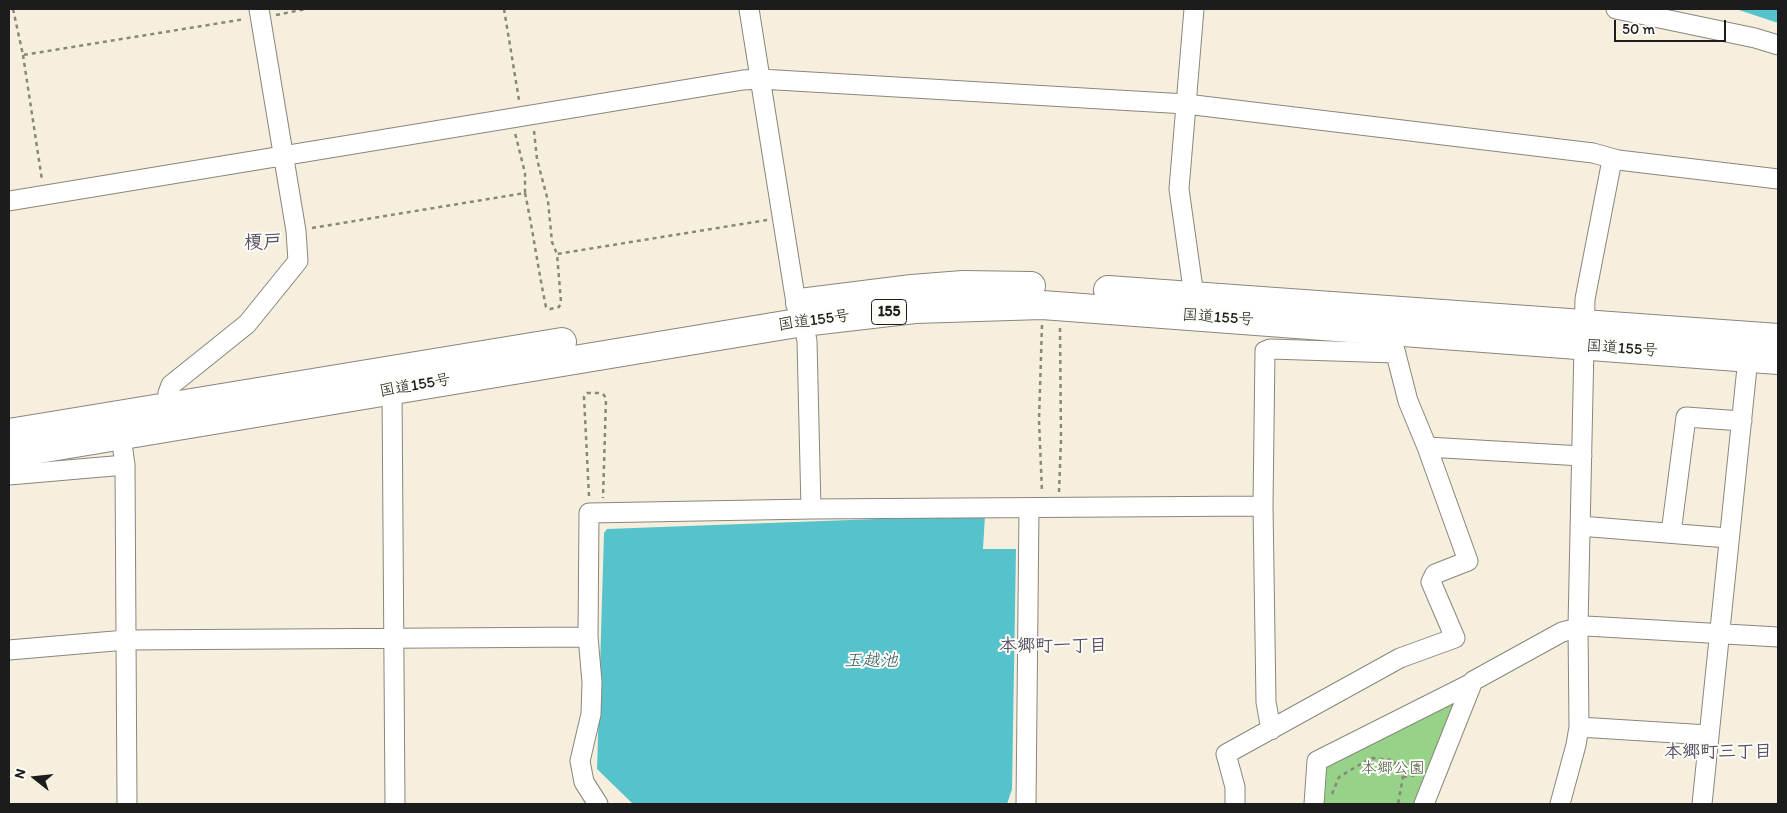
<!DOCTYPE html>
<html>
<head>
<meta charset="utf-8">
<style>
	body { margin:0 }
	#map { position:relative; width:1787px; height:813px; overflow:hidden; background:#f6efdd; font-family:Itim,sans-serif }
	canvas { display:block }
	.frame { position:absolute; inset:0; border:10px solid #1c1c1c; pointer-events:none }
	.north { position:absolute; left:10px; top:753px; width:50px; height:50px; -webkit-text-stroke:4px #fdfcf7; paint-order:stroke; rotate:286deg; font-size:14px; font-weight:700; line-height:20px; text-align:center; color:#1c1c1c }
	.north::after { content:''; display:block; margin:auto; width:18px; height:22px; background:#1c1c1c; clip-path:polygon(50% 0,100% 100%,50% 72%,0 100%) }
	.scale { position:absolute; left:1614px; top:20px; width:112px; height:22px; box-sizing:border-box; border:2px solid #1c1c1c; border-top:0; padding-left:6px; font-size:15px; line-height:18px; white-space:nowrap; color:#1c1c1c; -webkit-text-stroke:4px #fdfcf7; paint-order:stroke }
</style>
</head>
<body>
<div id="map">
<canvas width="1787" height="813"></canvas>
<div class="frame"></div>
<div class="north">N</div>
<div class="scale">50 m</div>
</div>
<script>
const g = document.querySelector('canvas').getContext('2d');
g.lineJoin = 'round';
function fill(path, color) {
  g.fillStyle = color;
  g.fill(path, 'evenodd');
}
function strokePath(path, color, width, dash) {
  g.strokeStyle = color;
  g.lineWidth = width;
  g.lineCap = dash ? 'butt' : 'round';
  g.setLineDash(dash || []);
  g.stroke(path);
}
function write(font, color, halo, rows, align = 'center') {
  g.font = font + ' Itim,"Klee One",sans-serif';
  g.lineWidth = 4;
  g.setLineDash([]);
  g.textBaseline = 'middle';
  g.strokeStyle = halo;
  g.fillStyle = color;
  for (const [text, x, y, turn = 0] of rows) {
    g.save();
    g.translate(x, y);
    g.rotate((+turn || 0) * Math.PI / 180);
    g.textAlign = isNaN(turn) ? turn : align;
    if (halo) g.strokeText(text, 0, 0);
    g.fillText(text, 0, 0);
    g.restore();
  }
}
const green = new Path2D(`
	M 1450,697 L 1455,704 L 1418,804 L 1320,804 L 1322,771 L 1328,765 Z`);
const water = new Path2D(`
	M 1735,9 L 1778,9 L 1778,23 L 1739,10 Z
	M 985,515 L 983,549 L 1016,549 L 1012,789 L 1007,804 L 633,804 L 597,769 L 604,533 L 607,529 Z`);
const path = new Path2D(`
	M 13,9 L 23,55 L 245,19
	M 504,9 L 519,100
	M 276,15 L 306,9
	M 23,55 L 42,180
	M 534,131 L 537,159 L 548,201 L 552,242 L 557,254
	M 525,193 C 533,231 538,269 546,307 L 550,309 L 559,307 L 561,302 L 557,254 L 767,220
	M 312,228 L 525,193 L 525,173 L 515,133
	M 1042,325 L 1039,420 L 1042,492
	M 1059,492 L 1061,440 L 1060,328
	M 589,496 L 584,397 L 587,393 L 598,393 L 604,395 L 606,399 L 603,498
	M 1403,777 L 1417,775
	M 1332,794 L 1339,777 L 1371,758 L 1393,760 L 1403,777 L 1398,804`);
const minor = new Path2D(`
	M 749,9 L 796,303
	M 1194,9 L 1179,189 L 1194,296
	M 1616,9 L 1755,38 L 1778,45
	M 9,201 L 743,80 L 760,79 L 1186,104 L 1593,153 L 1618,160 L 1778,179
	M 803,322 L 807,341 L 811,509
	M 392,390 L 395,804
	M 169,406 L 168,393 L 171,385 L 247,324 L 298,261 L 296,231 L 259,9
	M 121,436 L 125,465 L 127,804
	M 1427,447 L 1582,456
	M 9,475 L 125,465
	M 1580,526 L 1728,538
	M 1671,533 L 1686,417 L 1742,421
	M 9,650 L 126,640 L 588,637
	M 1579,727 L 1708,735
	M 1271,730 L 1266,702 L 1263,506 L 1265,351 L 1270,349 L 1396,353
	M 1235,803 L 1235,787 L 1226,754 L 1400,658 L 1455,638 L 1431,582 L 1435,574 L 1468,561 L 1427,447 L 1408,401 L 1390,331
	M 598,804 L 584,782 L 580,761 L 591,714 L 592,682 L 588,637 L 589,513 L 811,509 L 1263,506
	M 1026,804 L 1029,508
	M 1314,804 L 1317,761 L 1470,684
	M 1424,804 L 1473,681 L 1562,632 L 1586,626 L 1778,637
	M 1560,804 L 1576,745 L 1579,727 L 1578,626 L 1585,299 L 1612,160 L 1618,160
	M 1702,804 L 1748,358`);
const highway = new Path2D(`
	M 1108,290 L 1778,338
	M 800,303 L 912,289 L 963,285 L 1031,286
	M 9,433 L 562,342
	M 9,454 L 803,322 L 915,309 L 1042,305 L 1778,360`);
const shields = [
	[889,312,35]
];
const shieldNames = [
	["155",889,312]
];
const streetNames = [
	["国道155号",1218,318,4],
	["国道155号",814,321,-8],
	["国道155号",1622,349,4],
	["国道155号",415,386,-10]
];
const parkNames = [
	["本郷公園",1393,769]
];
const neighbourhoodNames = [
	["本郷町一丁目",1053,646],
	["本郷町三丁目",1718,752]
];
const waterNames = [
	["玉越池",871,661]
];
const quarterNames = [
	["榎戸",263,243]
];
fill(green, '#96d388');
fill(water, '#55c2cc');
strokePath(minor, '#89867c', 21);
strokePath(highway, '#89867c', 30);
strokePath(path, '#89867c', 2.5, [4, 4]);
strokePath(minor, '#fff', 19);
strokePath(highway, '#fff', 28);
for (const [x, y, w] of shields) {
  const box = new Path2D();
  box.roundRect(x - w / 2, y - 12.5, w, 25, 4);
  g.fillStyle = '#fdfcf7';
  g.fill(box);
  strokePath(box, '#1c1c1c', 1);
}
write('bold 15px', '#1c1c1c', null, shieldNames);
write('16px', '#1c1c1c', '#fdfcf7', streetNames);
write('16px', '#475c42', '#fdfcf7', parkNames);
write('bold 18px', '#554e64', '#fdfcf7', neighbourhoodNames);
write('italic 18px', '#335e62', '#fdfcf7', waterNames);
write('bold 19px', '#554e64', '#fdfcf7', quarterNames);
</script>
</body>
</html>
